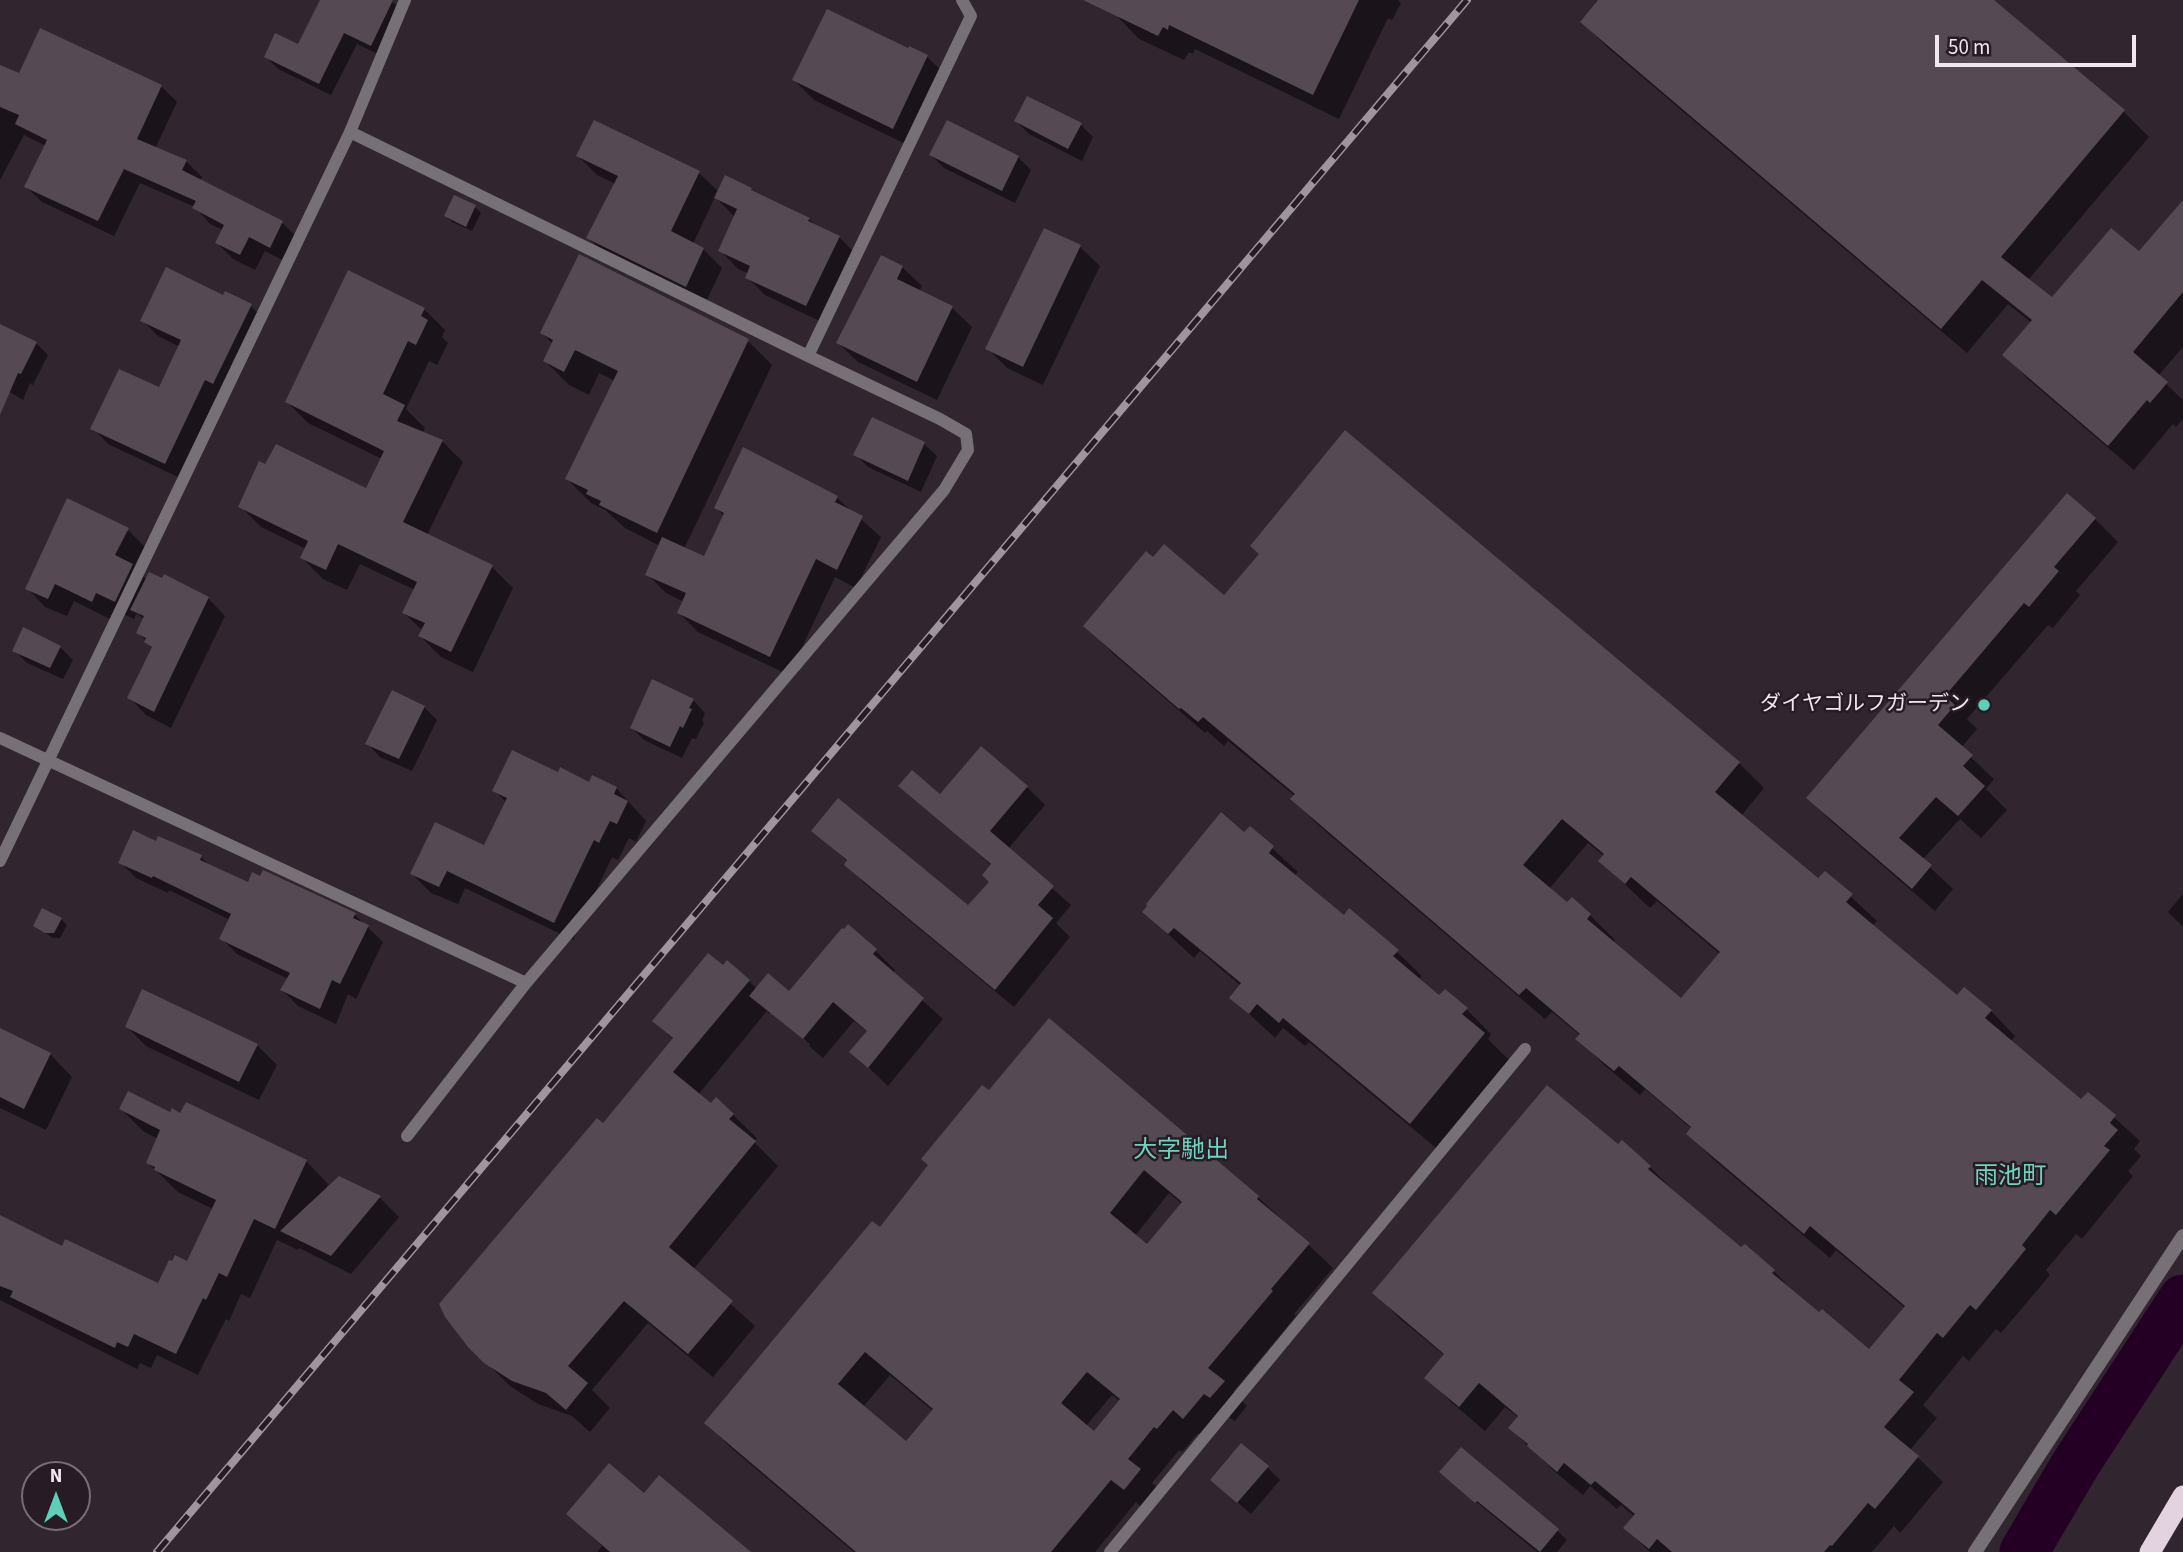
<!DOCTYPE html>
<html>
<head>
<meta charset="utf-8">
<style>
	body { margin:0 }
	#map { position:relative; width:2183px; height:1552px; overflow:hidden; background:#312530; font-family:"Source Sans 3",sans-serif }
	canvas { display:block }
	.north { position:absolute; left:21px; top:1461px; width:70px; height:70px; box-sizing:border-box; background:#271c26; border:2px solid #776e76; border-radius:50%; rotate:0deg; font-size:19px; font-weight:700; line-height:28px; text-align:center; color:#f0e8ef }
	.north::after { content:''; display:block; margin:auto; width:24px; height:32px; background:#5eceb8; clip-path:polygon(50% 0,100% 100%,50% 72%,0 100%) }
	.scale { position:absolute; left:1935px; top:35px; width:201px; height:32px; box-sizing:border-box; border:4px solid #f0e8ef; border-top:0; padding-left:9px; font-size:21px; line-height:24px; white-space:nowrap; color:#f0e8ef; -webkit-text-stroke:5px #271c26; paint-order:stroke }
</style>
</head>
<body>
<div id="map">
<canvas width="2183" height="1552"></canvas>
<div class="north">N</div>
<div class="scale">50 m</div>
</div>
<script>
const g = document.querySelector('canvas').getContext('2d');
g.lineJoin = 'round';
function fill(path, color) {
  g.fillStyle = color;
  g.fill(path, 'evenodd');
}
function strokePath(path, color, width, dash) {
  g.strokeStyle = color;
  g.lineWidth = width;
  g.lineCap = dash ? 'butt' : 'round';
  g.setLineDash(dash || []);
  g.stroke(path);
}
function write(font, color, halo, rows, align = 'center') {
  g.font = font + ' "Source Sans 3","Noto Sans JP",sans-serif';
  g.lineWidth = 5;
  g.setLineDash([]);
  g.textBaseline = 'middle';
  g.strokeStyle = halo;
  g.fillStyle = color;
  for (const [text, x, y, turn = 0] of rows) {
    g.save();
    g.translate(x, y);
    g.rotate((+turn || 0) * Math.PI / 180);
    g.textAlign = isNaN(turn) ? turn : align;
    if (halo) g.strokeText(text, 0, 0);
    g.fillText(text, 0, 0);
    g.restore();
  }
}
const shadow = new Path2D(`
	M 322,0 L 390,0 L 405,13 L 384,57 L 357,44 L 331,95 L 278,69 L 266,57 L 299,47 Z
	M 1120,0 L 1398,0 L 1401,3 L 1392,20 L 1388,18 L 1339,119 L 1195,49 L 1193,54 L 1189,52 L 1184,60 L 1139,39 L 1114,13 Z
	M 1601,0 L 1991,0 L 2124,112 L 2149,137 L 2028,280 L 2052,299 L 2139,254 L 2183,203 L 2183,347 L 2158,376 L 2183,400 L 2183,419 L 2176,427 L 2173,424 L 2134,470 L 2029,380 L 2004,355 L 2032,323 L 2008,304 L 1967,353 L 1607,47 L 1582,22 Z
	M 909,48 L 927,57 L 947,76 L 912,147 L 814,100 L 794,80 L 908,51 Z
	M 0,67 L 20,75 L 161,86 L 177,102 L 155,149 L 186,161 L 202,177 L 200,181 L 282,223 L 298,238 L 286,262 L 265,251 L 255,270 L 233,259 L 217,243 L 223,230 L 210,224 L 195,207 L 140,183 L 114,236 L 42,202 L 26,187 L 46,146 L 24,135 L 0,180 Z
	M 1016,121 L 1081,125 L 1093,137 L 1082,161 L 1029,134 Z
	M 595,122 L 699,173 L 719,192 L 751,190 L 756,195 L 809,219 L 816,226 L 839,237 L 857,255 L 824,323 L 765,295 L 747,277 L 748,273 L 738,269 L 720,250 L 735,217 L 715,197 L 693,244 L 703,249 L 722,268 L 705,304 L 607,256 L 589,238 L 616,184 L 597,175 L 578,156 Z
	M 931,155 L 1018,157 L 1031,170 L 1015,203 L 944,168 Z
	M 475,207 L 481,213 L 472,231 L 452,222 L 446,216 Z
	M 1045,230 L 1080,247 L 1100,266 L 1043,385 L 1007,368 L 988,349 Z
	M 902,267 L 922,286 L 919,292 L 952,308 L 972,327 L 937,400 L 858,362 L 838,343 Z
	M 349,273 L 424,309 L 445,330 L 442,337 L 448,343 L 437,365 L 429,361 L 406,409 L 425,428 L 422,433 L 442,441 L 463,462 L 427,535 L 492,567 L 513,588 L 473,672 L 441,657 L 420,636 L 423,631 L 404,613 L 415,590 L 360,564 L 347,590 L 323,579 L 302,558 L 306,549 L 261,527 L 240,506 L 367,490 L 382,459 L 308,423 L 287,402 Z
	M 224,297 L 251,306 L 266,321 L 229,398 L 221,394 L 180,478 L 108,444 L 93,428 L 160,390 L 180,347 L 158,336 L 142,320 Z
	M 0,326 L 36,343 L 48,355 L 33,385 L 30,383 L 23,400 L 0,386 Z
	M 542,333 L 748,341 L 772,365 L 684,549 L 705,558 L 724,516 L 716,508 L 837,498 L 881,537 L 856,588 L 835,577 L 789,675 L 698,632 L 679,613 L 684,602 L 666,593 L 647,574 L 660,546 L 625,528 L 605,510 L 591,503 L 567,479 L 615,381 L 599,373 L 589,395 L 569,385 L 545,361 L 553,344 Z
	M 924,444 L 937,456 L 921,492 L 868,467 L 855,454 Z
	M 2095,519 L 2118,542 L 2076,591 L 2080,595 L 2053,628 L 2048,625 L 1967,719 L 1977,729 L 1961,748 L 1994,779 L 1986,789 L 2007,810 L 1981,838 L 1960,819 L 1922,860 L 1953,889 L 1935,911 L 1831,821 L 1808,798 Z
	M 128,530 L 146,548 L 136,569 L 147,580 L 208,598 L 225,616 L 171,728 L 146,715 L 129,697 L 153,649 L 138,632 L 144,620 L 137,613 L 134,619 L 115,610 L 110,619 L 74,601 L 67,616 L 45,607 L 27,588 Z
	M 1153,559 L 1224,598 L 1739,763 L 1764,788 L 1741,816 L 1819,881 L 1825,873 L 1877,921 L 1872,926 L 1957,997 L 1991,1011 L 2015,1036 L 2010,1042 L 2082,1102 L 2088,1094 L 2140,1141 L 2134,1149 L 2141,1156 L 2128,1171 L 2133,1176 L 2082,1239 L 2076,1234 L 2046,1270 L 2050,1275 L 2001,1333 L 1996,1329 L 1969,1361 L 1963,1356 L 1923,1405 L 1937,1418 L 1910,1450 L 1943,1482 L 1900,1533 L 1894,1526 L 1872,1552 L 1650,1552 L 1625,1528 L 1635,1517 L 1621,1505 L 1617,1509 L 1590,1486 L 1583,1495 L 1554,1471 L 1510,1428 L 1519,1418 L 1505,1407 L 1485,1431 L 1452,1403 L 1427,1378 L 1445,1356 L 1399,1318 L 1375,1293 L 1618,1146 L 1650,1167 L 1675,1192 L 1741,1250 L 1774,1271 L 1798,1297 L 1869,1351 L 1905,1308 L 1836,1250 L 1830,1258 L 1713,1159 L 1688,1134 L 1692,1129 L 1645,1089 L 1640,1095 L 1603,1064 L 1578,1039 L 1581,1036 L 1552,1012 L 1545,1019 L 1317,824 L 1292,799 L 1295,796 L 1228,741 L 1224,746 L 1207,731 L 1205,733 L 1110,651 L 1086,626 ZM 1588,843 L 1604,856 L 1600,861 L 1650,908 L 1657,901 L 1720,954 L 1681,1000 L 1613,943 L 1615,940 L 1590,915 L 1567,905 L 1549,889 Z
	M 60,647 L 73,660 L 63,679 L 27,663 L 14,650 Z
	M 693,700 L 705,713 L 702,721 L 704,723 L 696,739 L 692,738 L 682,758 L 644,740 L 632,728 Z
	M 424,707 L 437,720 L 412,771 L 380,757 L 368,744 Z
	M 559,775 L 590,784 L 616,788 L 646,821 L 636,842 L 629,838 L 618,860 L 612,857 L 573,940 L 465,888 L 458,904 L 431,893 L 412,874 L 485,847 L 507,803 L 494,790 Z
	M 901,786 L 940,797 L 1027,787 L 1045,805 L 1008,849 L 1071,905 L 1056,923 L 1070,937 L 1014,1007 L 864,883 L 846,864 L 848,862 L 814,831 L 968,908 L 991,882 L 992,866 Z
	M 1250,828 L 1298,872 L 1294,876 L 1344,917 L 1397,952 L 1422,976 L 1419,980 L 1439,997 L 1466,1009 L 1491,1034 L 1488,1039 L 1509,1060 L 1436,1148 L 1309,1042 L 1305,1046 L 1283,1028 L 1275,1038 L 1231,997 L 1241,986 L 1200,951 L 1194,958 L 1144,912 L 1245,835 Z
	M 159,838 L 201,857 L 212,868 L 248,885 L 355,915 L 383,942 L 356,999 L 348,994 L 336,1024 L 298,1006 L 282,990 L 288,979 L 237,954 L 221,938 L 230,920 L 169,890 L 168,893 L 136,878 L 120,862 L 157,843 Z
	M 2183,894 L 2183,927 L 2168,912 Z
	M 61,919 L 67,925 L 60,938 L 53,938 L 35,926 Z
	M 876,951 L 895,970 L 892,973 L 943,1019 L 888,1086 L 852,1052 L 868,1032 L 854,1021 L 823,1058 L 809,1046 L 810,1044 L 771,1012 L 769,1014 L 767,1011 L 698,1095 L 711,1106 L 733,1115 L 757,1138 L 754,1142 L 778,1166 L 693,1270 L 755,1326 L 713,1377 L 648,1323 L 592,1390 L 610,1408 L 590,1432 L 572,1416 L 538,1404 L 510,1386 L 469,1346 L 603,1126 L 674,1040 L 654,1021 L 723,967 L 749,981 L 757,989 L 789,994 Z
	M 127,1027 L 257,1045 L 277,1065 L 259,1100 L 146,1046 Z
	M 0,1030 L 50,1054 L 72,1077 L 46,1130 L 0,1108 Z
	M 989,1093 L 1258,1197 L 1333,1268 L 1294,1314 L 1296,1316 L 1233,1392 L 1247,1406 L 1235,1421 L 1229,1417 L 1208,1441 L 1198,1433 L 1182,1452 L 1179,1450 L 1152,1483 L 1164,1494 L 1149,1513 L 1136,1502 L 1095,1552 L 854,1552 L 730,1447 L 706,1423 L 880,1230 ZM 1169,1193 L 1182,1204 L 1148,1246 L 1135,1236 ZM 890,1375 L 933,1411 L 906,1443 L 863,1407 ZM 1112,1395 L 1121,1402 L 1094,1434 L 1086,1426 Z
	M 121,1109 L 171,1114 L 306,1161 L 328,1184 L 324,1192 L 339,1178 L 380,1198 L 399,1217 L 351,1274 L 299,1248 L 298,1250 L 277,1240 L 250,1298 L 241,1294 L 229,1321 L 226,1319 L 198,1375 L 157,1355 L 151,1368 L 140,1363 L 137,1369 L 0,1300 L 0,1219 L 63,1248 L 159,1285 L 188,1263 L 213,1209 L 178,1192 L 148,1163 L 158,1139 L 143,1131 Z
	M 1267,1467 L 1280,1480 L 1251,1514 L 1225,1492 Z
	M 1451,1481 L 1517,1494 L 1567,1540 L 1557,1552 L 1537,1552 Z
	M 645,1495 L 748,1552 L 597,1552 L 602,1546 L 568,1514 Z`);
const river = new Path2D(`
	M 2024,1552 L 2075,1465 L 2183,1299`);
const building = new Path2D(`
	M 320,0 L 393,0 L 371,46 L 344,33 L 319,84 L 264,57 L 275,33 L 298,44 Z
	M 1083,0 L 1359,0 L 1313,95 L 1169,25 L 1168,30 L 1163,27 L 1158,36 Z
	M 1598,0 L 1994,0 L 2125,110 L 2001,257 L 2052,297 L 2111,228 L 2139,251 L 2183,200 L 2183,292 L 2133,352 L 2168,382 L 2150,403 L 2147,400 L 2108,446 L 2002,355 L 2032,320 L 1982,280 L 1941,329 L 1580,22 Z
	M 827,9 L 908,48 L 909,46 L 928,55 L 893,129 L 792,80 Z
	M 40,28 L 162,85 L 137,139 L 187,160 L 182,170 L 283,221 L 270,248 L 249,237 L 240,255 L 215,243 L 224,225 L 192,208 L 196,201 L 124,169 L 98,221 L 24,187 L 47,140 L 15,124 L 19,115 L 0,107 L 0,65 L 19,73 Z
	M 1027,96 L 1082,123 L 1068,149 L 1014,121 Z
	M 594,120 L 700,171 L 671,231 L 704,248 L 686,287 L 586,238 L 618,176 L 576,156 Z
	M 947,120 L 1019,156 L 1002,191 L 929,155 Z
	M 725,175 L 752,188 L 751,190 L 810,218 L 808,221 L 840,236 L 806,306 L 745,278 L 750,266 L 718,251 L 737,209 L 714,198 Z
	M 454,195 L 476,205 L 466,227 L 444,216 Z
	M 1044,228 L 1081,245 L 1023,367 L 985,349 Z
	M 579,254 L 749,339 L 657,533 L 599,505 L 601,501 L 586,494 L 588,490 L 565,479 L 618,371 L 575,350 L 564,372 L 543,361 L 553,340 L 540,333 Z
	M 881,255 L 903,266 L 897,279 L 953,306 L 917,382 L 836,343 Z
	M 166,267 L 223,295 L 225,291 L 252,304 L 213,384 L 205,380 L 165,464 L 90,429 L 119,369 L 159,387 L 181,340 L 140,321 Z
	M 348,270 L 425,308 L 421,316 L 428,320 L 416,345 L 408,341 L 383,394 L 405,405 L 397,421 L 443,440 L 403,522 L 493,565 L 451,652 L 418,636 L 425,623 L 402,613 L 417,582 L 338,544 L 326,570 L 300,558 L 308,541 L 238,507 L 259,461 L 265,464 L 276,444 L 366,488 L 384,451 L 285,402 Z
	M 0,324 L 37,342 L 21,374 L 18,373 L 0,415 Z
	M 872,417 L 925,442 L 908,481 L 853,455 Z
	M 1345,430 L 1740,762 L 1715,792 L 1818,878 L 1825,871 L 1853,894 L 1846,902 L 1957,995 L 1964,987 L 1992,1010 L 1985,1018 L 2081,1099 L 2088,1092 L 2116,1115 L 2110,1123 L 2118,1130 L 2104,1146 L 2110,1150 L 2056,1215 L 2050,1210 L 2022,1245 L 2026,1249 L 1976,1310 L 1970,1305 L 1943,1338 L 1937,1333 L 1899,1380 L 1914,1392 L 1884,1427 L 1919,1456 L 1875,1509 L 1868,1503 L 1832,1546 L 1830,1545 L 1824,1552 L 1672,1552 L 1657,1539 L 1649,1549 L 1623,1528 L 1635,1514 L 1595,1481 L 1591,1485 L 1564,1463 L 1557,1472 L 1527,1446 L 1528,1444 L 1508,1428 L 1518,1416 L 1479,1383 L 1459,1407 L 1424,1378 L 1444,1354 L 1372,1293 L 1547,1085 L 1618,1144 L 1622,1140 L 1651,1166 L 1648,1169 L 1741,1247 L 1745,1244 L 1775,1270 L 1772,1273 L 1819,1312 L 1822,1309 L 1869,1349 L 1905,1306 L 1810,1226 L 1804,1234 L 1686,1134 L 1691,1127 L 1619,1066 L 1614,1071 L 1575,1039 L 1580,1034 L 1526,988 L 1519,995 L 1290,799 L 1295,794 L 1203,717 L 1198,722 L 1181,708 L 1179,709 L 1083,626 L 1146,551 L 1153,557 L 1164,544 L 1224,595 L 1259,554 L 1250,546 ZM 1562,819 L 1604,854 L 1598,861 L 1625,884 L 1631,877 L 1720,952 L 1681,998 L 1587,919 L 1591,914 L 1572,897 L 1567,902 L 1523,865 Z
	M 743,447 L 838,496 L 835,502 L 863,516 L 837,570 L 816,559 L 770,657 L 677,613 L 686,593 L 645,575 L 662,537 L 704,556 L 724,513 L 714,508 Z
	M 2067,493 L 2096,518 L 2054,567 L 2059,571 L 2029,607 L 2024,603 L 1945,696 L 1955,705 L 1938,725 L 1973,755 L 1963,766 L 1985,786 L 1958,816 L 1936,797 L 1899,838 L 1932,865 L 1912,889 L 1806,798 Z
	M 67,498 L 129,528 L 115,555 L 133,564 L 115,602 L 96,593 L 92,602 L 55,584 L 48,599 L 25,589 Z
	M 149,572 L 162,578 L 164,574 L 209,597 L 154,712 L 127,698 L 152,647 L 144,642 L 146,638 L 136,633 L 144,616 L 130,610 Z
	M 23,627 L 61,646 L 50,668 L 12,651 Z
	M 652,679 L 694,699 L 689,708 L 692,709 L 683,728 L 680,726 L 670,747 L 630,728 Z
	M 392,690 L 425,706 L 399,759 L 365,744 Z
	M 981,746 L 1028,786 L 990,831 L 1054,886 L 1038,905 L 1053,918 L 995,990 L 844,865 L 847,860 L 811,831 L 838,798 L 968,905 L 989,882 L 982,875 L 991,864 L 898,786 L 912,770 L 940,794 Z
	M 512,750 L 558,772 L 560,767 L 589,782 L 592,775 L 617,787 L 614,794 L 628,801 L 617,824 L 610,821 L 599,843 L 594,840 L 554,923 L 447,871 L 439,887 L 410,874 L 435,822 L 484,845 L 507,798 L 492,791 Z
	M 1221,812 L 1244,832 L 1250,826 L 1274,846 L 1269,853 L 1344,915 L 1349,908 L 1399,950 L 1393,956 L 1439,995 L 1445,989 L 1468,1008 L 1462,1014 L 1485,1033 L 1410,1124 L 1283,1018 L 1279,1023 L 1257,1004 L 1249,1014 L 1229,998 L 1241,983 L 1174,928 L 1168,934 L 1142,912 L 1147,906 L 1146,904 Z
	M 133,830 L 156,841 L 158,836 L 202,855 L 200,860 L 248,882 L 252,872 L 260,876 L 263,870 L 356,913 L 353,918 L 369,925 L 340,984 L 332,980 L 320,1009 L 280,990 L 290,973 L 219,939 L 231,914 L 153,876 L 152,878 L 118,863 Z
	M 42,908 L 62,918 L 54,933 L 45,933 L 33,926 Z
	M 848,924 L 877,949 L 873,954 L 924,998 L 868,1068 L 849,1052 L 867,1031 L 833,1002 L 803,1039 L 749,996 L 768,973 L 789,991 L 842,928 L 844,929 Z
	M 708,953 L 723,965 L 727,960 L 750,980 L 673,1072 L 711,1103 L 716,1097 L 734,1114 L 729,1119 L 756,1141 L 669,1247 L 733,1301 L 688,1354 L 624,1301 L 568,1366 L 588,1383 L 566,1410 L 546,1393 L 512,1381 L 484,1363 L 468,1347 L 445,1317 L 439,1304 L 597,1118 L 603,1123 L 673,1038 L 652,1021 Z
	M 142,989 L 258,1044 L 239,1082 L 125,1027 Z
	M 1049,1018 L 1259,1196 L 1257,1199 L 1310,1243 L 1271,1289 L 1273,1291 L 1208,1368 L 1225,1381 L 1210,1398 L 1204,1394 L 1183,1419 L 1173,1410 L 1157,1429 L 1154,1427 L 1128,1459 L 1141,1469 L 1124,1490 L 1111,1480 L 1051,1552 L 856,1552 L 704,1423 L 872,1221 L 880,1227 L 928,1165 L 921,1159 L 982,1085 L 989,1090 ZM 1144,1170 L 1182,1202 L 1147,1244 L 1110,1213 ZM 865,1352 L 933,1409 L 906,1441 L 838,1384 ZM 1087,1372 L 1120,1399 L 1094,1431 L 1061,1403 Z
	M 0,1028 L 51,1053 L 24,1109 L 0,1097 Z
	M 128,1091 L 170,1112 L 172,1108 L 180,1113 L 186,1102 L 307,1160 L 275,1229 L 254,1219 L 227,1277 L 219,1273 L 206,1300 L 203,1298 L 176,1354 L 134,1334 L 128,1347 L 117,1342 L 115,1348 L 10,1297 L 13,1291 L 0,1286 L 0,1215 L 62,1246 L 65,1239 L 158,1283 L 169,1260 L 172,1261 L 175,1255 L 187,1261 L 216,1200 L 154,1170 L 155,1167 L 146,1163 L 160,1130 L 119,1109 Z
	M 339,1176 L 381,1196 L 331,1256 L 280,1231 Z
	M 1241,1443 L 1269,1466 L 1237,1503 L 1210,1480 Z
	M 1461,1447 L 1559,1529 L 1540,1552 L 1477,1501 L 1475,1503 L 1439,1472 Z
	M 609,1463 L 644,1493 L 659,1475 L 751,1552 L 610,1552 L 566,1514 Z`);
const lane = new Path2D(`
	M 350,132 L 808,356 L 940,419 L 966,434 L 968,450 L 944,490 L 526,983 L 407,1136
	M 808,356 L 971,16 L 962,0
	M 0,738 L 526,983
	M 0,861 L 350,132 L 405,0
	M 1110,1552 L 1525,1049`);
const street = new Path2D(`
	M 1975,1552 L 2183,1236`);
const highway = new Path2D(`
	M 2150,1552 L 2183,1496`);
const rail = new Path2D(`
	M 157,1552 L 1467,0`);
const markers = [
	[1984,705,7,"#5eceb8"]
];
const poiNames = [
	["ダイヤゴルフガーデン",1970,705]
];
const quarterNames = [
	["大字馳出",1181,1152],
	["雨池町",2010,1178]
];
fill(shadow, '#0007');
strokePath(river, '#240024', 49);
fill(building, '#554954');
strokePath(lane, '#777076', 12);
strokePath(street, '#777076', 14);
strokePath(highway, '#e3d3e1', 21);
strokePath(rail, '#9e959d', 8);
strokePath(rail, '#271c26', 5, [16]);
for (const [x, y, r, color] of markers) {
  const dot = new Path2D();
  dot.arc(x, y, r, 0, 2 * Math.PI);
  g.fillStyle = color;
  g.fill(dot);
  strokePath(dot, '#271c26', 2.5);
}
write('21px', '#f0e8ef', '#271c26', poiNames, 'right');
write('24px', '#6ed3be', '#271c26', quarterNames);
</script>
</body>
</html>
